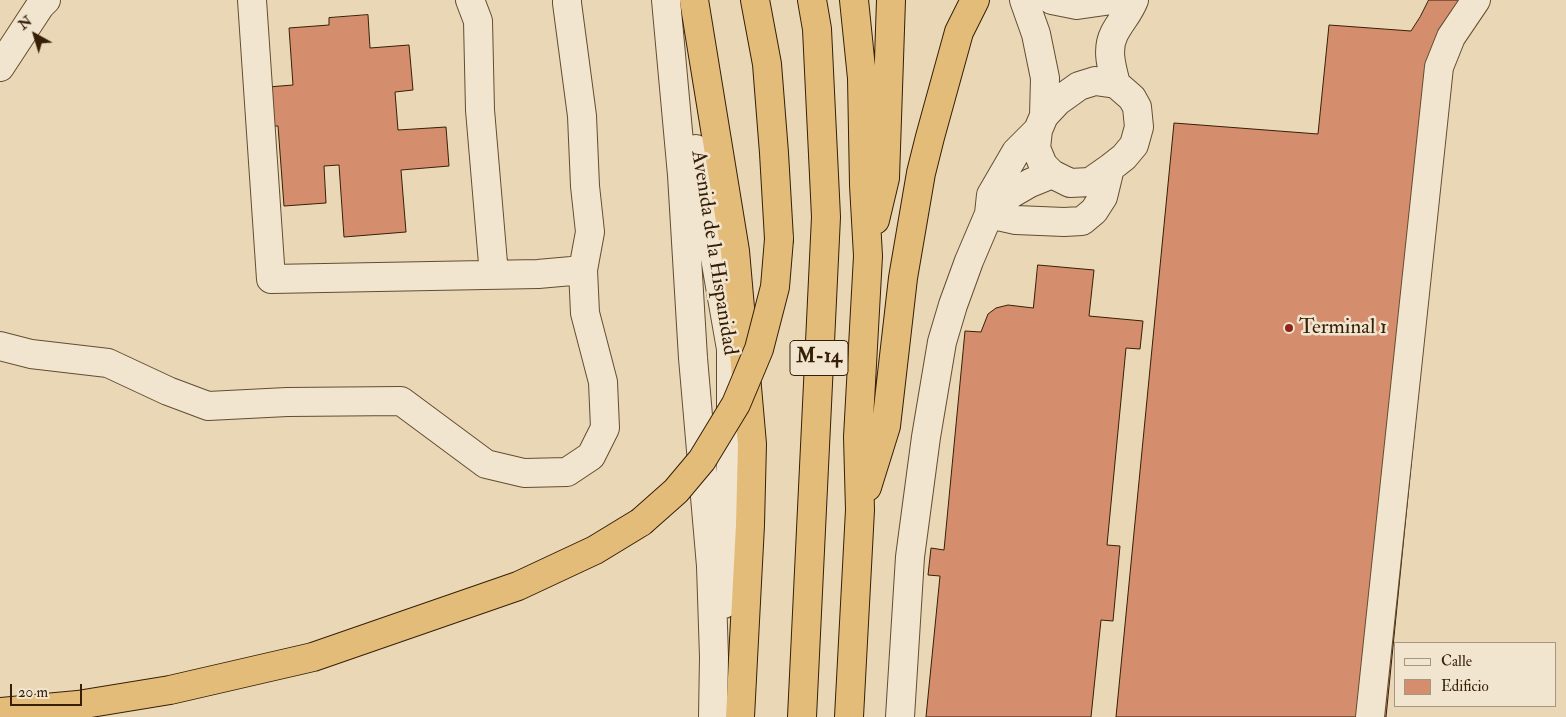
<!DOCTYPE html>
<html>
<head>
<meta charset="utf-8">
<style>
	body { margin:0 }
	#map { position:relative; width:1566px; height:717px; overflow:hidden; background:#e9d7b5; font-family:"IM FELL Double Pica",serif }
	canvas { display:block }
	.legend { position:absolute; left:1394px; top:642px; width:162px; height:65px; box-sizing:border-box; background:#f1e5cf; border:1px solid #a6967f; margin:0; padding:6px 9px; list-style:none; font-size:15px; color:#361f06 }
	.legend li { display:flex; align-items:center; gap:10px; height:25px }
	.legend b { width:25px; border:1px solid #a6967f }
	.north { position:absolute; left:10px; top:10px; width:50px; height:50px; -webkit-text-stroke:4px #f1e5cf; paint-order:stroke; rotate:321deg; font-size:14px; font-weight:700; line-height:20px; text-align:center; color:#361f06 }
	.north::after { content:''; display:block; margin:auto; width:18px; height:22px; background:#361f06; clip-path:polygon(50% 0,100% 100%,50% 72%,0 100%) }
	.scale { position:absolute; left:10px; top:684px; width:72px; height:22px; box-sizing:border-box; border:2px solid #361f06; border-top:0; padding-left:6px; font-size:15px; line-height:18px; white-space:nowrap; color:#361f06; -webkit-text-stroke:4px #f1e5cf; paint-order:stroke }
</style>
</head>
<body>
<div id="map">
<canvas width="1566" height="717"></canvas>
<ul class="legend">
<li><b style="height:6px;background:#f1e5cf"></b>Calle</li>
<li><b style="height:14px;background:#d48e6d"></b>Edificio</li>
</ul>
<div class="north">N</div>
<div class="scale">20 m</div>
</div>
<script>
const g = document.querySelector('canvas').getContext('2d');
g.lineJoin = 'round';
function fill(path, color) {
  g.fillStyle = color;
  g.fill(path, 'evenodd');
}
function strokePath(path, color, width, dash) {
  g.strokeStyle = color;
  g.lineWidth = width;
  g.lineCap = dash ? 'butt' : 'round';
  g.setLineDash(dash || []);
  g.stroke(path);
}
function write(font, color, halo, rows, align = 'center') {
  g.font = font + ' "IM FELL Double Pica",serif';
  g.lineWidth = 5;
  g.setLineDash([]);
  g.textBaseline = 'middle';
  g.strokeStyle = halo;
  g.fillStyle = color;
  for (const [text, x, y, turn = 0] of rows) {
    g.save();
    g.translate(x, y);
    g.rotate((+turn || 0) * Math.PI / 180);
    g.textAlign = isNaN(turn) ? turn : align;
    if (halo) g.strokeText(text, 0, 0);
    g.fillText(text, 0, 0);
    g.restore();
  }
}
const building = new Path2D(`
	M 1429,0 L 1471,0 L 1454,33 L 1386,717 L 1116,717 L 1174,123 L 1318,134 L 1329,25 L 1411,31 L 1420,17 Z
	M 368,15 L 370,48 L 409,45 L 413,90 L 395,92 L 398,130 L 446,127 L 449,166 L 401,170 L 406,232 L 344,237 L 339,165 L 324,166 L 326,203 L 284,206 L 278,126 L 271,126 L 268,87 L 293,85 L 289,28 L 329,25 L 329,18 Z
	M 1038,265 L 1094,270 L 1089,316 L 1143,321 L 1140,349 L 1126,348 L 1107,545 L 1120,546 L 1113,621 L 1101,620 L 1091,717 L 926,717 L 940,576 L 928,575 L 931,548 L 944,550 L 965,331 L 981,332 L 988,314 L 996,308 L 1008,305 L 1033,308 Z`);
const minor = new Path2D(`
	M 252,0 L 271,279 L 538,274 L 583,270
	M 470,0 L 478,21 L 480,110 L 494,275
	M 666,0 L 682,175 L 693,358 L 711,566 L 714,657 L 713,717
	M 1024,0 L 1036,34 L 1045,78 L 1044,116
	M 1052,0 L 1077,5 L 1112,0
	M 0,67 L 40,6 L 46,0
	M 1095,81 L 1116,84 L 1132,98 L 1137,107 L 1139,127 L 1134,145 L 1124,157 L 1110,168 L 1090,182 L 1070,183 L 1052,174 L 1043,165 L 1036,148 L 1038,130 L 1044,116 L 1058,101 L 1079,86 Z
	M 1116,84 C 1112,68 1106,50 1114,34 C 1120,22 1129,13 1134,0
	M 696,149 L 731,349 L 731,568 L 724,604
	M 989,214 L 1016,220 L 1064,222 L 1082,221 L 1094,211 L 1103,197 L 1110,168
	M 989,214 L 1011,194 L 1030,183 L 1052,174
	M 0,346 L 31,354 L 108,363 L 168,391 L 208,406 L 287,402 L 401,401 L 486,464 L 524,473 L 567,472 L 591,456 L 605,428 L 603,382 L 585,313 L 583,270 L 590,232 L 585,186 L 582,116 L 567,3 L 567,0
	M 900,717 L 910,557 L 926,437 L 942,342 L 953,305 L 969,261 L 989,214 L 991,195 L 1016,152 L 1038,130
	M 1370,717 L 1439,67 L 1451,37 L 1476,0`);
const highway = new Path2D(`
	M 694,0 L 735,251 L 752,444 L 750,525 L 740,717
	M 755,0 L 767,64 L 774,153 L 779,239
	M 875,220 L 885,178 L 891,0
	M 867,487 L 886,426 L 903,278 L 921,173 L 930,137 L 959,32 L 975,0
	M 0,712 L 78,705 L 170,690 L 313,657 L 518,586 L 595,550 L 641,522
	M 802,717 L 826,217 L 817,29 L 812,0
	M 849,717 L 860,510 L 858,437 L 868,256 L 864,185 L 862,78 L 854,0`);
const highwayBridge = new Path2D(`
	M 641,522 L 676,491 L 702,460 L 736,404 L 759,349 L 775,287 L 779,239`);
const markers = [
	[1289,328,5,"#8f2418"]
];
const shields = [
	[819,358,58]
];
const shieldNames = [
	["M-14",819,358]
];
const streetNames = [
	["Avenida de la Hispanidad",713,253,81]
];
const poiNames = [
	["Terminal 1",1299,328]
];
fill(building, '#d48e6d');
strokePath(building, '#361f06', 1);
strokePath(minor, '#634d32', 30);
strokePath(highway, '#361f06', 30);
strokePath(minor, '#f1e5cf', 28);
strokePath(highway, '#e4bc7a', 28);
strokePath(highwayBridge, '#361f06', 30, []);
strokePath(highwayBridge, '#e4bc7a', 28);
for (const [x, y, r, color] of markers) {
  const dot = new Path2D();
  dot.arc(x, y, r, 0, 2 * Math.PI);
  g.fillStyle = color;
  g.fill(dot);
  strokePath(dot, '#f1e5cf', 2);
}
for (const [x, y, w] of shields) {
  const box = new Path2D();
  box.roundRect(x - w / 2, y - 17.5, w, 35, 4);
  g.fillStyle = '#f1e5cf';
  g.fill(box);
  strokePath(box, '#361f06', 1);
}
write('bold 20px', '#361f06', null, shieldNames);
write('21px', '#361f06', '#f1e5cf', streetNames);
write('21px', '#361f06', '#f1e5cf', poiNames, 'left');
</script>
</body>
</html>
